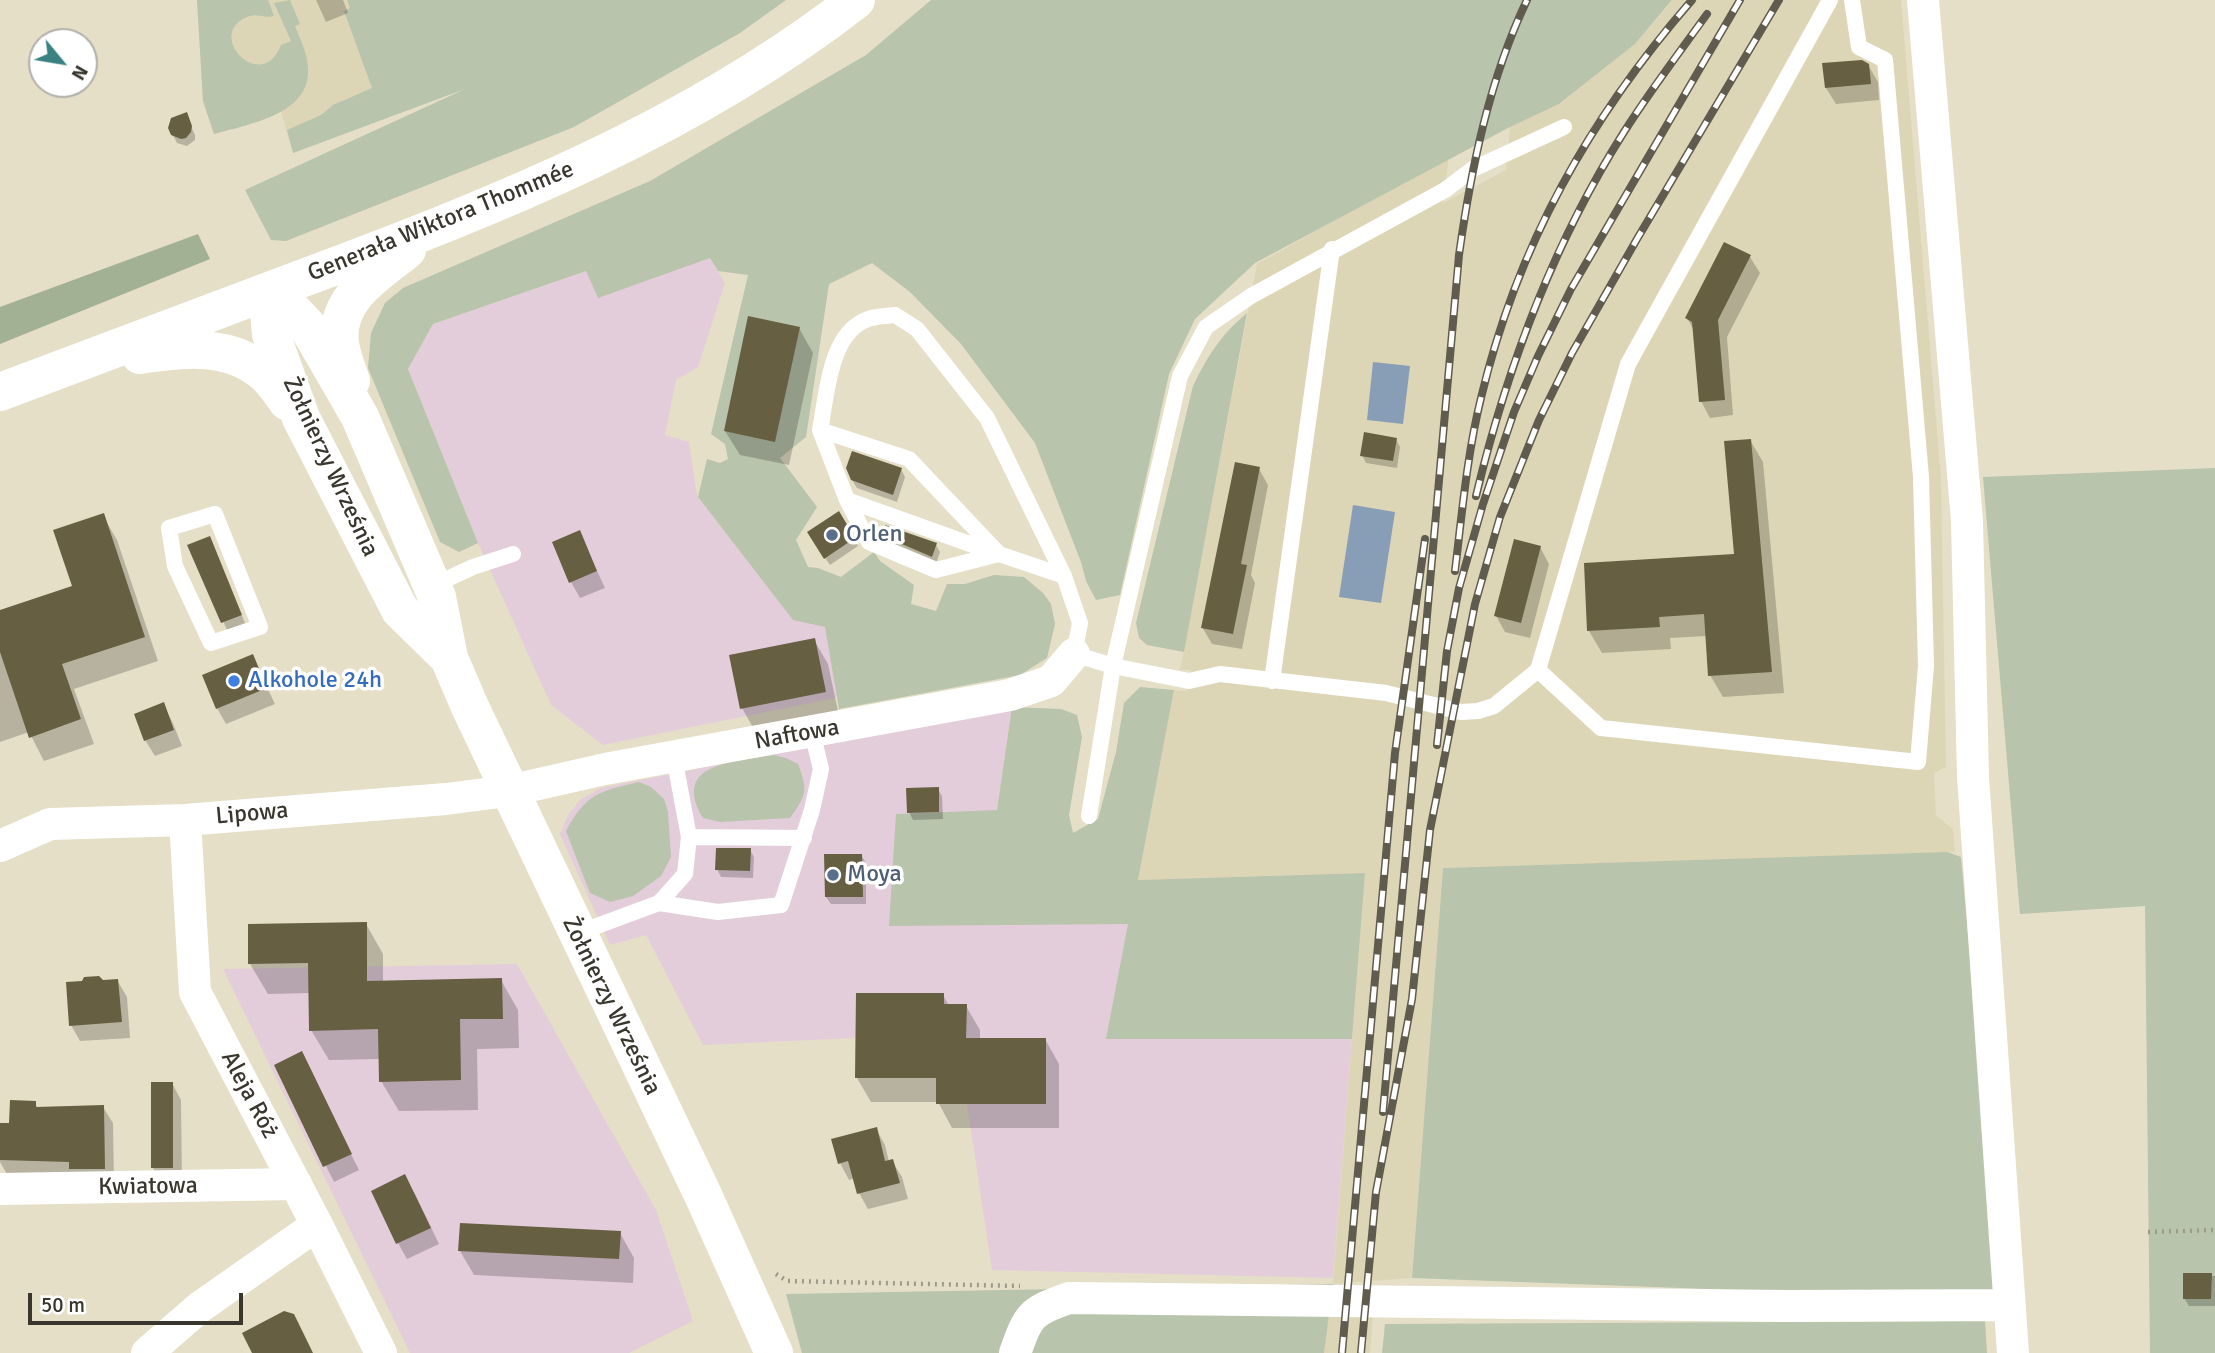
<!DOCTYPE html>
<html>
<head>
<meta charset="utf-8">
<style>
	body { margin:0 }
	#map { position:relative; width:2215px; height:1353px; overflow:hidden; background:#e5dfc7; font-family:Signika,sans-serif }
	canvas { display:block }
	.north { position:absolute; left:28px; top:28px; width:70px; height:70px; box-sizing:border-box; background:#fff; border:2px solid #b0afab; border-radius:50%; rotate:120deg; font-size:19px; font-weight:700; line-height:28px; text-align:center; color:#39372d }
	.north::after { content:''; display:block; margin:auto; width:24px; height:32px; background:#398281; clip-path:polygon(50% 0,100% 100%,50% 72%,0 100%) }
	.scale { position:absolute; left:28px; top:1293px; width:215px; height:32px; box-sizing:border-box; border:4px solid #39372d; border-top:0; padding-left:9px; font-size:21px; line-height:24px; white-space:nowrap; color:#39372d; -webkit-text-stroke:5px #fff; paint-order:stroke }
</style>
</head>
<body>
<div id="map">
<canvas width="2215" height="1353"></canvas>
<div class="north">N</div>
<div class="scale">50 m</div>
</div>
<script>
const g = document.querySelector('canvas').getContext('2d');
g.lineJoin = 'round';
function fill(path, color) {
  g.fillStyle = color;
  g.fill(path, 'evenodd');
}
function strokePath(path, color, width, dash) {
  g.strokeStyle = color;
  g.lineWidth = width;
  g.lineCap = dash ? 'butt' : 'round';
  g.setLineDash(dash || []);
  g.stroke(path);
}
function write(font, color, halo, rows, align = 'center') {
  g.font = font + ' Signika,sans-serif';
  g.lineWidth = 7;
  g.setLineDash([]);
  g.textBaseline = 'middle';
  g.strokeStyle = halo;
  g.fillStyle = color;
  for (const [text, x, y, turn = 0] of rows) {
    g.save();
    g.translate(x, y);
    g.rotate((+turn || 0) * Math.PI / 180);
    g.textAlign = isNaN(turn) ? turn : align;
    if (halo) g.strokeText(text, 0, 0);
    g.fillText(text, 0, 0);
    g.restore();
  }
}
const commercial = new Path2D(`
	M 710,258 L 725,283 L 698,367 L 676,380 L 665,435 L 689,442 L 697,496 L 793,619 L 825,627 L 840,697 L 603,745 L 551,705 L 478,543 L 408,369 L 433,324 L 586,271 L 598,297 Z
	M 1012,707 L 997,810 L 1129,924 L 1107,1039 L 1352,1039 L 1333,1278 L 992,1270 L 967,1104 L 966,1038 L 856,1038 L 703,1045 L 646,935 L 610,945 L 560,834 L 568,815 L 580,800 L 600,788 Z
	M 517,964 L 656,1210 L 693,1321 L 629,1353 L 410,1353 L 223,969 Z`);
const built = new Path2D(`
	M 197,0 L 450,0 L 478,83 L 293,153 L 281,112 L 214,134 L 203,101 Z
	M 1673,0 L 1901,0 L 1941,478 L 1946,767 L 1934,773 L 1936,815 L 1953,829 L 1955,852 L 1443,868 L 1412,1278 L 1333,1284 L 1365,873 L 1138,880 L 1174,690 L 1187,691 L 1191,670 L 1180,670 L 1257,264 L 1449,156 L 1443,203 L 1506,170 L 1510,127 L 1561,103 L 1636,43 Z
	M 1328,1313 L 1373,1317 L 1370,1353 L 1324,1353 Z`);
const green = new Path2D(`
	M 197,0 L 268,0 L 274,16 C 265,19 257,12 247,17 C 204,35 262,95 281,45 L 291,41 L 274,3 L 290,0 L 300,24 L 295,26 C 301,41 309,57 308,73 C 307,115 246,125 214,134 L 203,101 Z
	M 347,0 L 786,0 L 740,33 L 574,127 L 286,241 L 271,240 L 245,190 L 465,89 L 293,153 L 287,130 L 321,115 L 333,105 L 372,88 L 344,11 L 350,8 Z
	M 931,0 L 1672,0 L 1635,44 L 1559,104 L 1508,128 L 1255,263 L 1195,319 L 1169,374 L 1120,595 L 1096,600 L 1086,581 L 1081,562 L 1035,443 L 961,344 L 910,292 L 872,263 L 829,284 L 806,437 L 780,458 L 817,507 L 796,540 L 808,567 L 818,568 L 841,577 L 874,552 L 880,561 L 914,585 L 911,604 L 936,611 L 947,584 L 965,584 L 994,575 L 1024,577 L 1043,593 L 1051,604 L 1055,624 L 1047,658 L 1020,675 L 839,709 L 825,627 L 793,620 L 698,497 L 707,459 L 720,463 L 728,459 L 725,444 L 711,434 L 748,275 L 718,271 L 710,258 L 598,298 L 586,271 L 433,324 L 408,369 L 478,543 L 459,552 L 440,542 L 368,368 L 371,333 L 385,303 L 403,288 L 650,181 L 866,55 Z
	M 1247,313 L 1184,652 L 1147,645 L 1139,638 L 1136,623 L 1193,386 C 1209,354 1220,336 1247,313 Z
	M 2215,468 L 2215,1353 L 2150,1353 L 2145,906 L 2020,914 L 1983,477 Z
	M 1140,687 L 1174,690 L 1138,880 L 1365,873 L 1352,1039 L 1106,1039 L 1128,924 L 889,926 L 896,814 L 997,810 L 1012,707 L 1061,709 L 1077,715 L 1082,737 L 1069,815 L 1073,833 L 1098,819 L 1116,752 L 1124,703 Z
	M 774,755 L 786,758 L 798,764 C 808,791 807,794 790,818 L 720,822 L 703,818 C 670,762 736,762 774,755 Z
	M 639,782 L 651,787 L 664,799 L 668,812 L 671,857 L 661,876 L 633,896 L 610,902 L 590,893 L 566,831 C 586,794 599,791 639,782 Z
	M 1947,852 L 1961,857 L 2000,1292 L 1789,1292 L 1412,1278 L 1443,868 Z
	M 1333,1284 L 1324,1353 L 802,1353 L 786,1294 Z
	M 1985,1321 L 1987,1353 L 1382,1353 L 1385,1324 Z`);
const forest = new Path2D(`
	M 198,234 L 210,259 L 0,344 L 0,307 Z`);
const water = new Path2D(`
	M 1373,362 L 1410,366 L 1403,424 L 1367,420 Z
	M 1353,505 L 1395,512 L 1381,603 L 1339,597 Z`);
const shadow = new Path2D(`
	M 316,0 L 343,0 L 348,13 L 326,22 Z
	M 1868,65 L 1878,82 L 1879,100 L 1836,104 L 1826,88 Z
	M 186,115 L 195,135 L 195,140 L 187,146 L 177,143 L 173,135 Z
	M 1725,244 L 1750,257 L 1760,273 L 1727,337 L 1733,415 L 1710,418 L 1701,401 L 1695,332 L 1687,318 Z
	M 799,328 L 813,353 L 789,465 L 740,455 L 725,431 Z
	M 1396,439 L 1400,447 L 1397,468 L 1366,463 L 1362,455 Z
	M 1750,440 L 1763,462 L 1784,693 L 1723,697 L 1710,675 L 1707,636 L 1670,638 L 1671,649 L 1602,653 L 1589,631 L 1736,556 Z
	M 901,469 L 905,477 L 897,502 L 857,488 L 852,480 Z
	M 1259,469 L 1268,485 L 1251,575 L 1255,583 L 1242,649 L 1212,644 L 1202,627 Z
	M 838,513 L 858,546 L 830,565 L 813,540 Z
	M 103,516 L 117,540 L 158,661 L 74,689 L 94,744 L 44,761 L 29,732 L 0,742 L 0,611 L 74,587 Z
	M 579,532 L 605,588 L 580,598 L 571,582 Z
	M 883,535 L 936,545 L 940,552 L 936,564 L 887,543 Z
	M 209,538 L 245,623 L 227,630 L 189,546 Z
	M 1540,547 L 1549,564 L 1530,638 L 1505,632 L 1496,616 Z
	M 814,640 L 828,664 L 839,716 L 756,733 L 742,708 Z
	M 252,656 L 275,704 L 226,724 L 217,708 Z
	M 163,705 L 172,721 L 182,746 L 155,756 L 145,740 Z
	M 938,789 L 942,796 L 943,819 L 913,820 L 909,812 Z
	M 750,850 L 754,857 L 753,878 L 721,877 L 717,869 Z
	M 861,855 L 866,863 L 866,904 L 831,904 L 826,897 Z
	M 366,924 L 383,954 L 383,982 L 501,980 L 518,1010 L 519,1048 L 477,1049 L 478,1110 L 399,1111 L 381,1081 L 381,1059 L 329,1060 L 311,1030 L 311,993 L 268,994 L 250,964 Z
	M 117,980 L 127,997 L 130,1038 L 80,1041 L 71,1025 L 102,981 Z
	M 943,995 L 949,1006 L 966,1006 L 980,1030 L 980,1040 L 1045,1039 L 1059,1064 L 1059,1128 L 952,1128 L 938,1102 L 871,1102 L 857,1078 Z
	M 276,1066 L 308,1068 L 359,1170 L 334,1182 Z
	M 172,1083 L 181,1100 L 182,1183 L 162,1184 L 153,1168 Z
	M 35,1103 L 38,1108 L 103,1107 L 113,1123 L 114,1185 L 8,1176 L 0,1162 L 0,1125 L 11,1125 Z
	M 876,1129 L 885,1145 L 889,1162 L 892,1161 L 902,1177 L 908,1199 L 868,1209 L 859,1193 L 855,1178 L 849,1180 L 840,1163 L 834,1140 Z
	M 414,1192 L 439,1244 L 407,1259 L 398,1243 Z
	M 620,1233 L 634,1258 L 633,1283 L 474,1275 L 460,1251 Z
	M 2184,1275 L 2215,1276 L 2215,1306 L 2189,1306 L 2184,1298 Z`);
const building = new Path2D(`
	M 1862,60 L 1869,64 L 1871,84 L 1825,88 L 1822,63 Z
	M 187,112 L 192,126 L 191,132 L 186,138 L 181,139 L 171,135 L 168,128 L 171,118 Z
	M 1724,242 L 1751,255 L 1718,320 L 1725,400 L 1699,402 L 1692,322 L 1685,318 Z
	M 748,316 L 800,327 L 775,442 L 724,431 Z
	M 1364,432 L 1397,438 L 1393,461 L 1360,456 Z
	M 1751,439 L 1772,672 L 1708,676 L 1704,614 L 1659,617 L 1660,627 L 1587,631 L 1584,563 L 1734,554 L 1724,441 Z
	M 852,451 L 902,468 L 893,495 L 851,480 L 846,468 Z
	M 1235,462 L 1260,467 L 1241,564 L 1247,565 L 1233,634 L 1201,628 Z
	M 839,511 L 855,538 L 824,559 L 807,532 Z
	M 104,513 L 145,637 L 62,664 L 81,719 L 29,738 L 0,652 L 0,610 L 72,586 L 53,530 Z
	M 885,525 L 937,543 L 932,557 L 881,535 Z
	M 580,530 L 597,571 L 569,583 L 552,542 Z
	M 210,536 L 242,615 L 221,623 L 187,545 Z
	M 1514,539 L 1541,546 L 1521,623 L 1494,616 Z
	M 815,638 L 826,692 L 740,709 L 729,655 Z
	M 253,654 L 267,688 L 216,709 L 202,675 Z
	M 164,702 L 174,730 L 144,741 L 134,714 Z
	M 939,787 L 939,812 L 907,813 L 906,788 Z
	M 716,848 L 751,848 L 750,871 L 715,870 Z
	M 824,854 L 862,854 L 863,897 L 825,897 Z
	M 367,922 L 367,981 L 502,978 L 503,1019 L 460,1019 L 461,1080 L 379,1082 L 378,1029 L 309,1031 L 308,963 L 248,964 L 248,924 Z
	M 99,976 L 103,980 L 118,979 L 122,1022 L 69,1026 L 66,982 L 82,981 L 84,977 Z
	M 856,993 L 944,993 L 944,1004 L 967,1004 L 966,1038 L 1046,1038 L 1046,1104 L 936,1104 L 936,1078 L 855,1078 Z
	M 302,1051 L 352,1154 L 323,1167 L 274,1065 Z
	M 151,1082 L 173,1082 L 173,1168 L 151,1168 Z
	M 10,1100 L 36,1101 L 36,1107 L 104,1105 L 105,1169 L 69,1169 L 69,1162 L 0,1160 L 0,1123 L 9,1123 Z
	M 877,1127 L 885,1161 L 893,1159 L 900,1183 L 857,1194 L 848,1161 L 838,1164 L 831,1139 Z
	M 405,1174 L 431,1228 L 396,1244 L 371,1191 Z
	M 460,1223 L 621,1231 L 619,1259 L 458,1251 Z
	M 2183,1273 L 2212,1273 L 2211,1299 L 2183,1299 Z
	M 284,1311 L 294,1314 L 313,1353 L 252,1353 L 242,1333 Z`);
const path = new Path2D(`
	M 780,422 L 799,426
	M 2148,1232 L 2215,1230
	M 776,1274 L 787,1281 L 1020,1286`);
const service = new Path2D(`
	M 820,430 L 847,500 L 995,553
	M 847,500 L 869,542 L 936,570 L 999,554
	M 215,514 L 260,627 L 211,643 L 175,566 L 169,528 Z
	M 1064,576 L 999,554 L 909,459 L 820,430 C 827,395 829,333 868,319 C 876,316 887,316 895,315 L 917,329 L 987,418 L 1064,576 L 1080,623 L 1074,654 L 1113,666 L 1189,681 L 1220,674 L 1386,693 L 1461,712 L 1478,711 L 1494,706 L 1538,670 L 1628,364 L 1830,0
	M 432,586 L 473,567 L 513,554
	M 1538,670 L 1601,728 L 1918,762 L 1926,666 L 1921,477 L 1885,60 L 1859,47 L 1852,0
	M 1272,681 L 1332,249
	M 1089,816 L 1113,666 L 1180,376 L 1206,327 L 1251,296 L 1445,190 L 1473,169 L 1564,127
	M 689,837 L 804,838
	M 659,903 L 685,874 L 689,837 L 674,757
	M 578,933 L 659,903 L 718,912 L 781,905 L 812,810 L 821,769 L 812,732`);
const minor = new Path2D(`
	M 1923,0 L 1967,521 L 1973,777 L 2013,1353
	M 185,820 L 195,992 L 317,1225 L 381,1353
	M 0,846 L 50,824 L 185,820 L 446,799 L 508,791 L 605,769 L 1010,695 L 1051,681 L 1074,654
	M 0,1189 L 296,1184
	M 147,1353 L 200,1307 L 317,1225
	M 1015,1353 C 1029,1314 1030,1312 1069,1298 L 1787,1306 L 2009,1305`);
const primary = new Path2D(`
	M 267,292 L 294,312 L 308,327 L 360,417 L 437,597 L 449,658 L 470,707 L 703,1195 L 774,1353
	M 267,292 L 271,334 L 301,418 L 400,610 L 449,658
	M 140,355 C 180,349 224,343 259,369 C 271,377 279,390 288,402
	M 351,381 C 347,369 342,356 340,344 C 334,299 376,275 407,250
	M 0,392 C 102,354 204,315 306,277 C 499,205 692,128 856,0`);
const rail = new Path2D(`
	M 1476,496 C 1507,367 1553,244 1624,132 C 1650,91 1679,53 1707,14
	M 1455,571 C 1462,513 1467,455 1481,398 C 1517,246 1590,117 1692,0
	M 1437,745 L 1447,651 L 1459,588 L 1483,504 L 1514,412 L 1538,356 L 1571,289 L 1740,0
	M 1383,1112 L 1459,255 C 1471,169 1489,80 1527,0
	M 1342,1353 L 1395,753 L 1425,539
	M 1361,1353 L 1376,1192 L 1412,999 L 1430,830 L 1475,604 L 1500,517 L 1539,420 L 1572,353 L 1637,239 L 1779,0`);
const markers = [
	[832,535,7,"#5c6f8a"],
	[234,681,7,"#3f7fe0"],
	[833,875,7,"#5c6f8a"]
];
const streetNames = [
	["Generała Wiktora Thommée",441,222,-22],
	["Żołnierzy Września",330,467,65],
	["Naftowa",797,735,-10],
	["Lipowa",252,814,-5],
	["Żołnierzy Września",611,1006,64],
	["Aleja Róż",249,1095,62],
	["Kwiatowa",148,1187,-1]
];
const serviceNames = [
	["Orlen",846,535],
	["Moya",847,875]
];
const shopNames = [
	["Alkohole 24h",248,681]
];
fill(commercial, '#e4cdda');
fill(built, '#ddd6b6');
fill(green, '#b8c4ab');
fill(forest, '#a2b093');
fill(water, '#889eb7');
fill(shadow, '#0003');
fill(building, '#675f42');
strokePath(path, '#9f9a88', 4.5, [2, 5]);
strokePath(service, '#fff', 16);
strokePath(minor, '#fff', 32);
strokePath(primary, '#fff', 38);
strokePath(rail, '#5f5c4f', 8);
strokePath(rail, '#fff', 5, [16]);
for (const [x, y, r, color] of markers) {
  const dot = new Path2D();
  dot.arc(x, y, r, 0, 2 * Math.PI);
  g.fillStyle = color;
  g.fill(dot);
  strokePath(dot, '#fff', 2.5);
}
write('24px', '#39372d', '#fff', streetNames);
write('24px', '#4e5e75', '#fff', serviceNames, 'left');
write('24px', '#366cbe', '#fff', shopNames, 'left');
</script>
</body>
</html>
